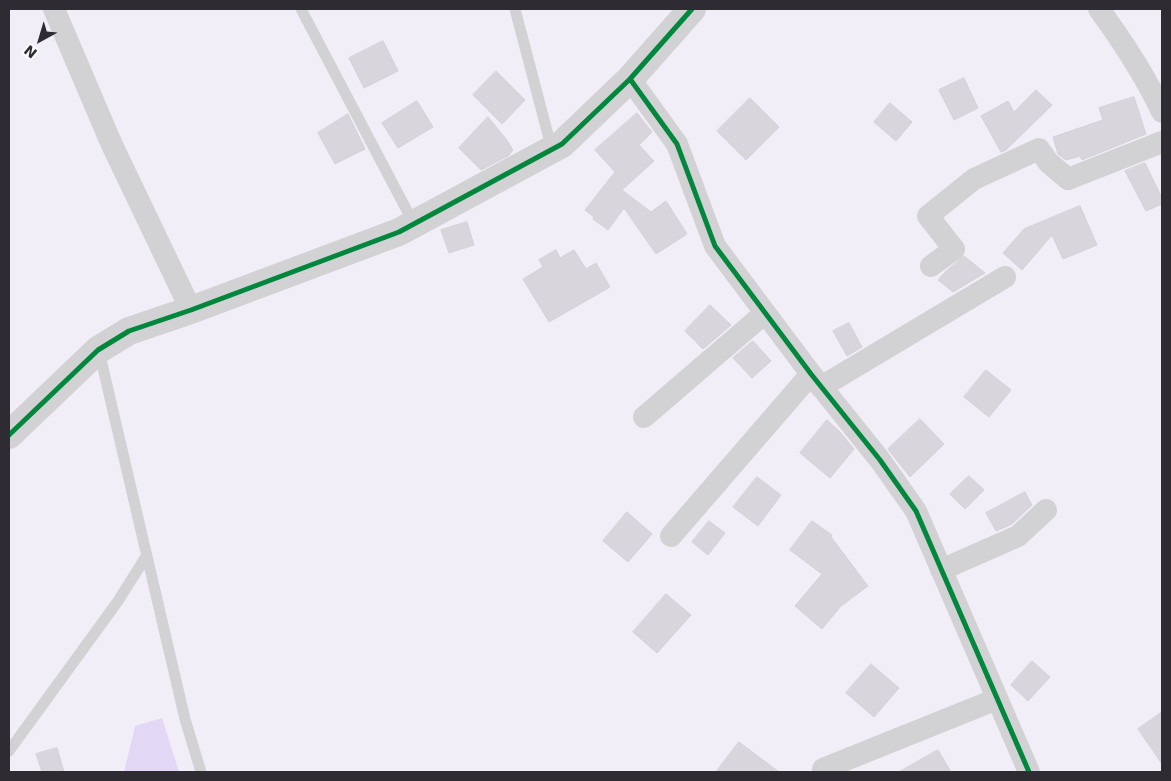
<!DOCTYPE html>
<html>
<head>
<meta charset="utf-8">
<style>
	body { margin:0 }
	#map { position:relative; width:1171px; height:781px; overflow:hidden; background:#f2eef8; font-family:"DejaVu Sans",sans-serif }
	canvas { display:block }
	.frame { position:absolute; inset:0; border:10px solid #2e2c32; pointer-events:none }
	.north { position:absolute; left:15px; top:15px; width:50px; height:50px; -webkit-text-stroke:4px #fcfbfe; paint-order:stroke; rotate:219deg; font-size:14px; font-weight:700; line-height:20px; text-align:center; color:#2e2c32 }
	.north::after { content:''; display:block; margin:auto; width:18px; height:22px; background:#2e2c32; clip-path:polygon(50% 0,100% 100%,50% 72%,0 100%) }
</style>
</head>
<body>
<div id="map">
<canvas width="1171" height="781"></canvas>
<div class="frame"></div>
<div class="north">N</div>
</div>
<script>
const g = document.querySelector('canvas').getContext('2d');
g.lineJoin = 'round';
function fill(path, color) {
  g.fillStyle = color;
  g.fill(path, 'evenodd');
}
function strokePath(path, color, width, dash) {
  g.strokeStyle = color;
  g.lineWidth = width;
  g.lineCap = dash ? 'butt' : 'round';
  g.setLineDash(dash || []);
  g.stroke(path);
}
const green = new Path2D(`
	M 162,718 L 179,772 L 124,772 L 135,726 Z`);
const building = new Path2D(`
	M 383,41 L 398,71 L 364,88 L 349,58 Z
	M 496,71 L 525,100 L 502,124 L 473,95 Z
	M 964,78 L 978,108 L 954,120 L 939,90 Z
	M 1036,90 L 1052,105 L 1006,150 L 1001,152 L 981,116 L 1008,101 L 1014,112 Z
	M 1134,97 L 1146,134 L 1082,160 L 1080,156 L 1066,160 L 1058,154 L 1053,137 L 1103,120 L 1099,108 Z
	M 750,98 L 779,127 L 746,160 L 717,131 Z
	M 417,101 L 433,127 L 398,148 L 382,123 Z
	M 890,103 L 912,122 L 896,141 L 874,122 Z
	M 637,113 L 652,132 L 639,145 L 654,161 L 622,190 L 651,212 L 666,201 L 687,234 L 656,254 L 624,208 L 608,230 L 593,219 L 594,217 L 585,210 L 615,172 L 595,150 Z
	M 348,114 L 365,149 L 335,164 L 318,133 Z
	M 488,117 L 506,139 L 513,150 L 508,156 L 481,170 L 459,148 Z
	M 1145,163 L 1162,198 L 1162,204 L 1146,211 L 1125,171 Z
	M 1080,206 L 1097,245 L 1063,259 L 1052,235 L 1022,270 L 1003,253 L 1024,229 Z
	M 467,222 L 474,245 L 449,253 L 441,230 Z
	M 556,250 L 560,258 L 574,250 L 586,269 L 596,263 L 610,287 L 549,322 L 523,279 L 543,267 L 539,260 Z
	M 964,256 L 985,273 L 953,292 L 938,280 L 945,272 Z
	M 710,305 L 731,325 L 703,349 L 685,331 Z
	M 849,323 L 862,347 L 847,356 L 833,331 Z
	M 753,341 L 771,361 L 752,378 L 733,358 Z
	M 986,370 L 1011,390 L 989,417 L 964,397 Z
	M 920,419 L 944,444 L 910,477 L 888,449 Z
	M 827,420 L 840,432 L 854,449 L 830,478 L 800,453 Z
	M 969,476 L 984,490 L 965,509 L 950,494 Z
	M 757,477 L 781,495 L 758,526 L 733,507 Z
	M 1025,492 L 1032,505 L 1012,524 L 996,531 L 986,513 Z
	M 627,512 L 652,534 L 628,562 L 603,541 Z
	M 709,521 L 725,533 L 708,555 L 692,542 Z
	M 812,521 L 832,535 L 831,537 L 868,586 L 841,606 L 822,629 L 795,606 L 822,574 L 790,550 Z
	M 666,594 L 691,615 L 657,653 L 633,632 Z
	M 1032,661 L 1050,677 L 1028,701 L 1011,685 Z
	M 871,664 L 899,688 L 874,717 L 846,693 Z
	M 1162,712 L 1162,764 L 1138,729 Z
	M 739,742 L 779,772 L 716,772 Z
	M 57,748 L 64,772 L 42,772 L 36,754 Z
	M 938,750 L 951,772 L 899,772 Z`);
const lane = new Path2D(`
	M 301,9 L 414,224
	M 515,9 L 552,150
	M 99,351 L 185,719 L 201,772
	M 9,751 L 118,601 L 147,555`);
const street = new Path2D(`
	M 54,9 L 112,145 L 191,310
	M 1099,9 C 1123,42 1145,75 1162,112
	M 630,79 L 677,144 L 715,246 L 811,374 L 880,460 L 916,511 L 1029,772
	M 931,266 L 954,249 L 928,216 L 974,179 L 1039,149 L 1048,162 L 1068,179 L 1162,142
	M 821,387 L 1005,277
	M 644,417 L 765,313
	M 671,536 L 811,374
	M 941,570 L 1018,536 L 1046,510
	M 823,769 L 997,699`);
const secondary = new Path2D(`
	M 9,435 L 98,350 L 129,331 L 191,310 L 399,232 L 562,144 L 630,79 L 692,9`);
const cycleway = new Path2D(`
	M 630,79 L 677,144 L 715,246 L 811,374 L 880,460 L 916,511 L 1029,772
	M 9,435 L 98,350 L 129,331 L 191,310 L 399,232 L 562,144 L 630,79 L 692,9`);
fill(green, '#e2d7f4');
fill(building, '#d8d5dd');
strokePath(building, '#d3d0d7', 1);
strokePath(lane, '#d2d1d3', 11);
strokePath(street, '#d2d1d3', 22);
strokePath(secondary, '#d2d1d3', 28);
strokePath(cycleway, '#00873e', 5);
</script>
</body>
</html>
